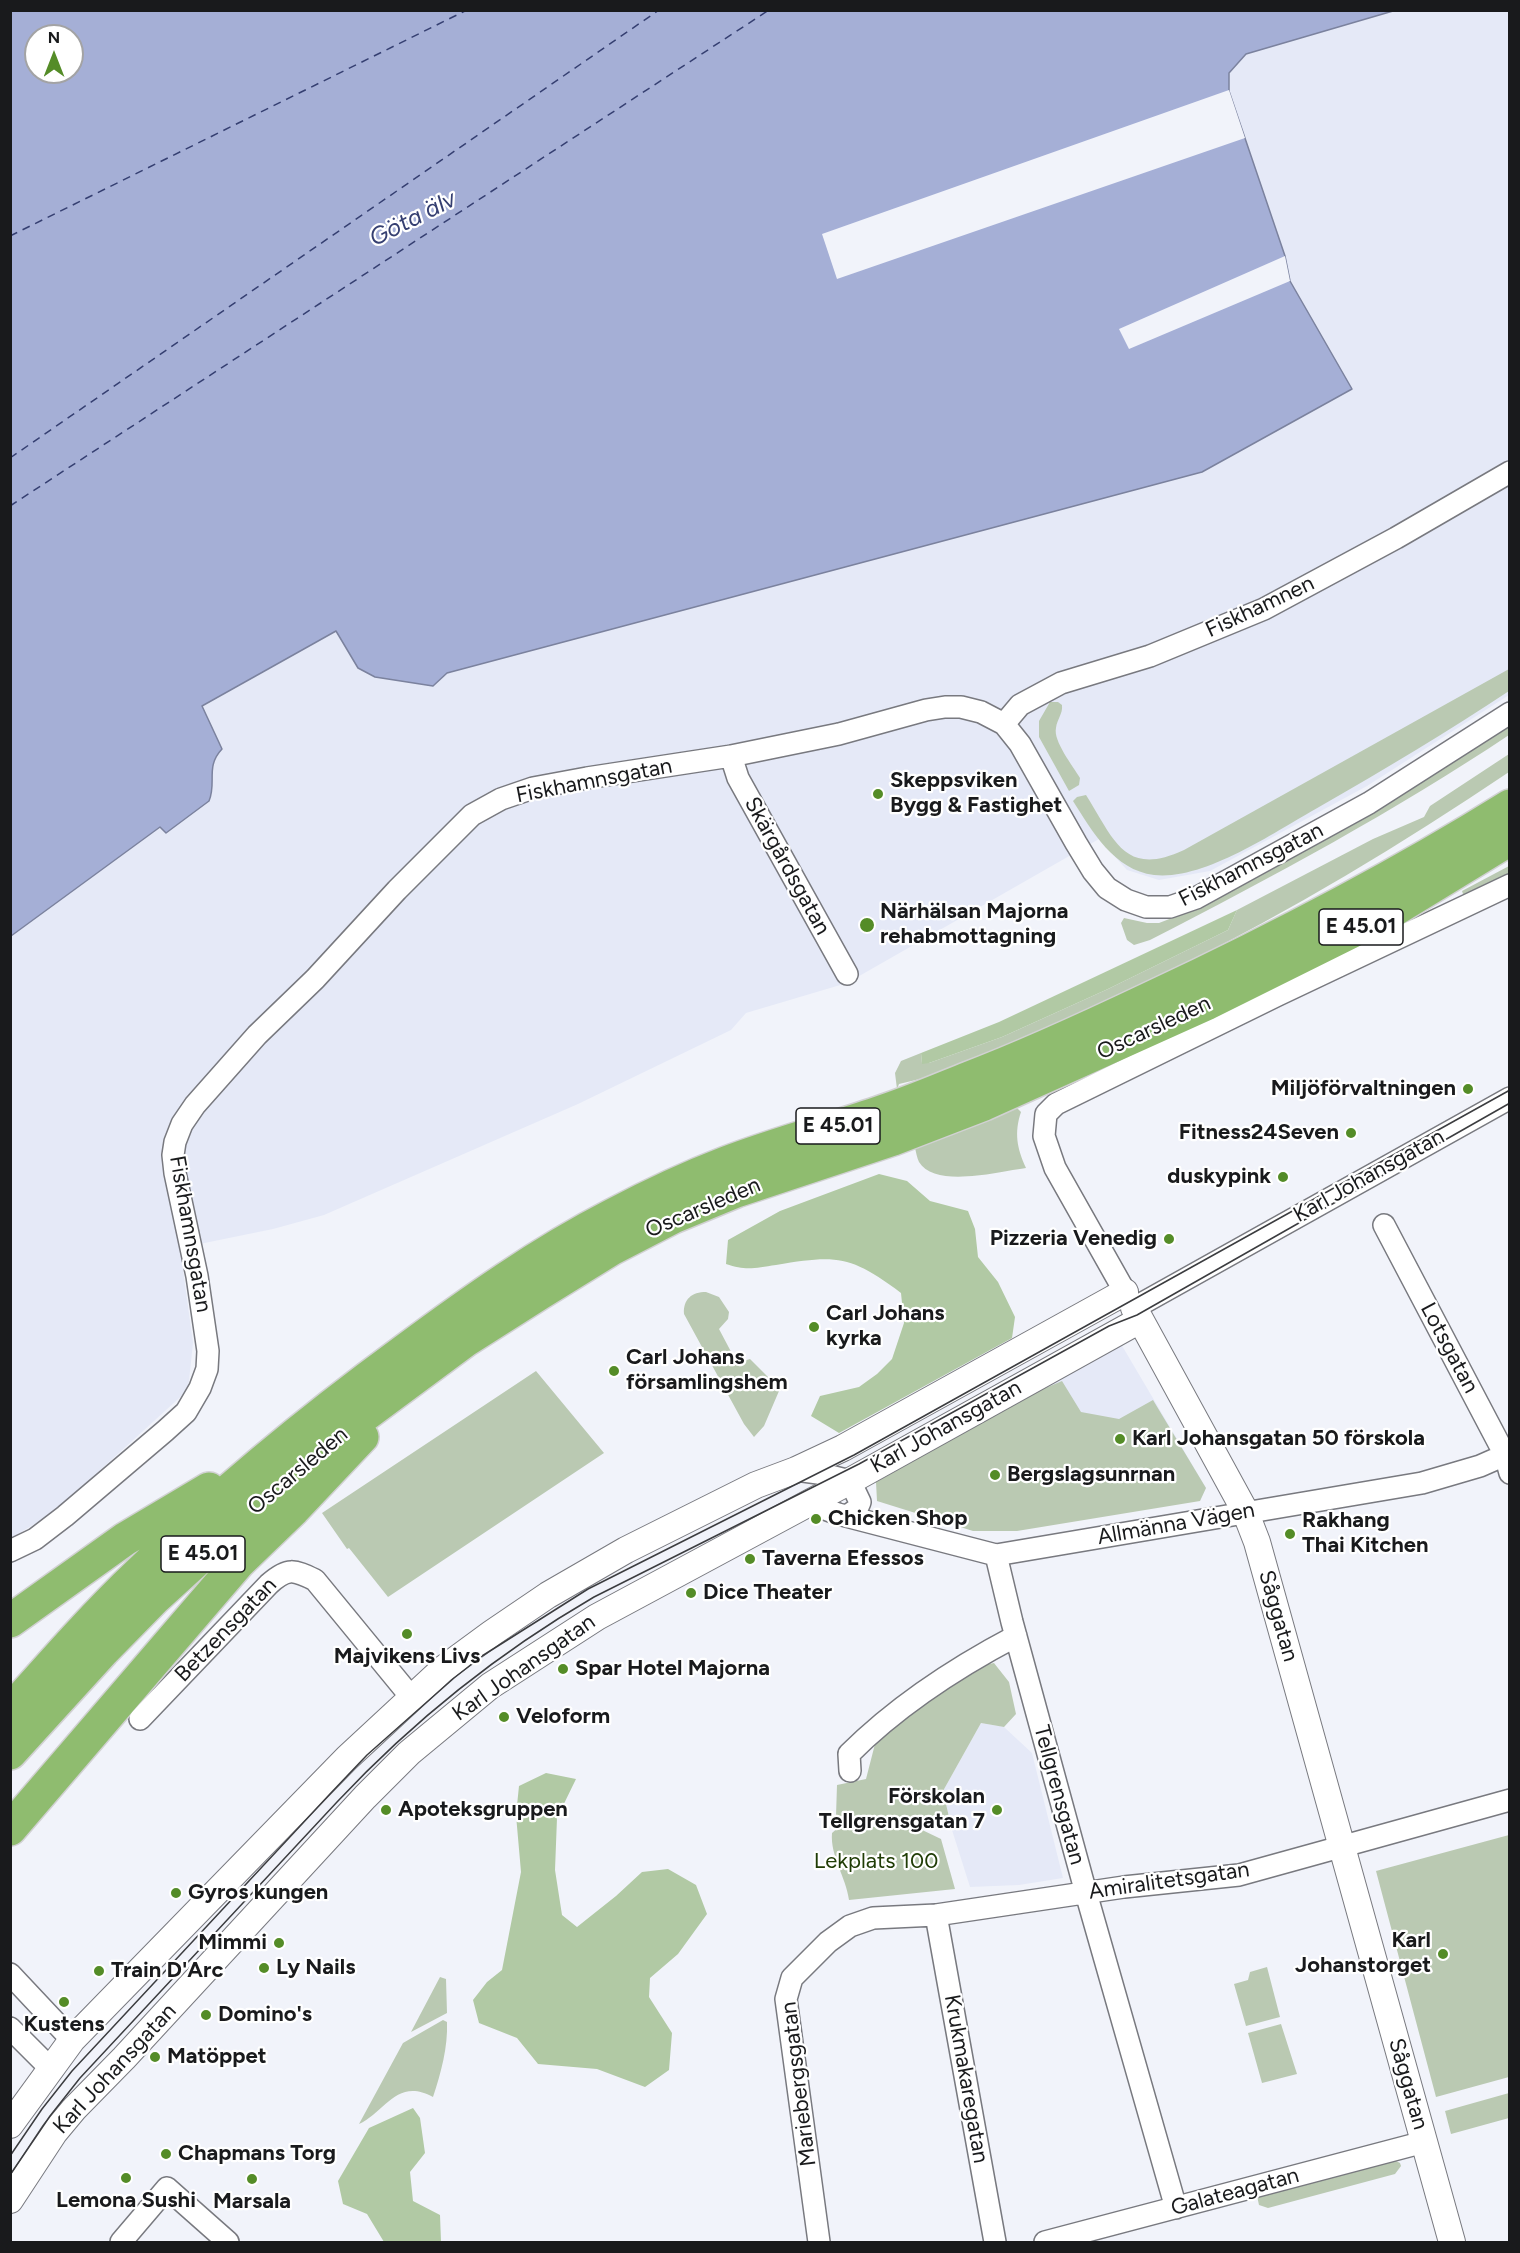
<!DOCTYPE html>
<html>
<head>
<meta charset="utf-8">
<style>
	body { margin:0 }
	#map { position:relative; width:1520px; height:2253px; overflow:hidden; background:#f1f3fa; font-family:Figtree,sans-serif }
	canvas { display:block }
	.frame { position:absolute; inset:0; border:12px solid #191a1c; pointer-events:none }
	.north { position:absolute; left:24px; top:24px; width:60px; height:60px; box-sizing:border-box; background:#fff; border:2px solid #a3a3a4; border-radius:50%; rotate:0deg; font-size:16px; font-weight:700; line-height:24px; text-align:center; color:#191a1c }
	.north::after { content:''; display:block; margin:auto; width:21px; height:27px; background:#548c27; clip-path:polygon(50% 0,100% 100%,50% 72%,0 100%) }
</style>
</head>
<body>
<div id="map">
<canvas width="1520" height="2253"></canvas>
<div class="frame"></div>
<div class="north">N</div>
</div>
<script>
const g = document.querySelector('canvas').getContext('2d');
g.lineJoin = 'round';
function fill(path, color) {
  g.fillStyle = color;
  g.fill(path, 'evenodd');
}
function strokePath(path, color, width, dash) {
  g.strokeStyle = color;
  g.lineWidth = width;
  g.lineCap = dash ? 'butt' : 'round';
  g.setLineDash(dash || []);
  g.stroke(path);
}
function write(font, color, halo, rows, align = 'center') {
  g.font = font + ' Figtree,sans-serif';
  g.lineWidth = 4.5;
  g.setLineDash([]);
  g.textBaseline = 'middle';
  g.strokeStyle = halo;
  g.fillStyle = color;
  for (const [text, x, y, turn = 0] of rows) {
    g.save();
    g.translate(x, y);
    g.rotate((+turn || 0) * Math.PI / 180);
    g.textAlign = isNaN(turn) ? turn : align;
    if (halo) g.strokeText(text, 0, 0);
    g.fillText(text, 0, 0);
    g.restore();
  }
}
const built = new Path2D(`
	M 1393,11 L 1509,11 L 1509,695 L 1367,786 L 1210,871 L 1159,880 L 1127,870 L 1099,839 L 847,983 L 746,1013 L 731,1030 L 578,1104 L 324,1215 L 273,1229 L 180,1248 L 193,1343 L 188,1390 L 53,1513 L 11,1538 L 10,936 L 160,827 L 166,832 L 211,780 L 215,756 L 222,749 L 202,707 L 336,631 L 358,668 L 375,677 L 433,686 L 447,673 L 1202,472 L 1351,389 L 1290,281 L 837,279 L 1229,73 L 1246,54 Z
	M 1121,1344 L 1206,1488 L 1200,1501 L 1036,1392 Z
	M 981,1723 L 1004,1727 L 1032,1753 L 1063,1878 L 1019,1885 L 970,1887 L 952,1830 L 943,1791 Z`);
const green = new Path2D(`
	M 1509,669 L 1509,691 C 1447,732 1384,770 1319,807 C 1276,831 1204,881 1154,875 C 1114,870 1092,831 1073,801 L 1077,797 L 1086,795 C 1114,839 1124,878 1184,850 Z
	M 1050,702 L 1058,702 L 1062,705 C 1063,714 1057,719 1056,728 C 1053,741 1073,766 1080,778 L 1079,785 L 1069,791 L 1039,737 L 1039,721 Z
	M 1509,726 L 1509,735 C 1395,811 1273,877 1150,940 L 1134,945 L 1127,940 L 1121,923 L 1124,918 L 1147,923 L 1159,923 L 1198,908 L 1402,794 Z
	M 1509,754 L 1509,772 C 1402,844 1291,911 1176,968 C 1093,1009 1008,1045 922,1080 L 920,1079 L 899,1084 L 897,1089 L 895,1073 L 901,1061 L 921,1053 L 922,1063 L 929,1063 L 1002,1037 L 1108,989 L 1228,930 L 1237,910 L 1373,839 L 1424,817 L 1430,806 Z
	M 1509,866 L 1509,874 L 1464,897 L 1462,891 Z
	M 1017,1108 L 1021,1112 C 1014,1133 1017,1148 1026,1168 C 1001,1171 935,1189 919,1162 C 917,1158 916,1152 915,1148 Z
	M 706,1292 L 719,1297 L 729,1312 L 728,1319 L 719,1329 L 737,1363 L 750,1359 L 771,1380 L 782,1384 L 764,1426 L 754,1437 L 744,1424 L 684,1314 C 683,1299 692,1292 706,1292 Z
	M 536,1371 L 604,1453 L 388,1597 L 349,1548 L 347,1549 L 322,1513 Z
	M 1062,1381 L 1081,1412 L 1119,1419 L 1153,1400 L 1206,1488 L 1200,1501 L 1017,1531 L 973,1531 L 877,1501 L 876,1482 L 1036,1392 Z
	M 994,1663 L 1009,1682 L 1016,1714 L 1004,1727 L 981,1723 L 943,1791 L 952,1830 L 937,1827 L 915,1817 L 836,1816 L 837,1785 L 866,1779 L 875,1744 L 889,1728 L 980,1666 Z
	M 840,1826 L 918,1828 L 941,1839 L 955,1889 L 849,1900 C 846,1877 830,1856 832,1833 Z
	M 1509,1835 L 1509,2077 L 1436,2097 L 1376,1871 Z
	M 1267,1967 L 1280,2017 L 1246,2026 L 1234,1984 L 1248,1980 L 1250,1972 Z
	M 440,1977 L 446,1979 L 447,2013 L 411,2032 Z
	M 443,2020 L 447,2022 C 448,2047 441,2073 433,2097 C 397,2077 385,2112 359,2124 L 403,2043 Z
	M 1281,2024 L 1297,2074 L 1262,2083 L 1248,2033 Z
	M 1509,2093 L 1509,2118 L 1451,2134 L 1445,2111 Z
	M 1392,2159 L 1400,2163 L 1401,2166 L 1395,2174 L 1268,2208 L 1259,2205 L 1257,2196 Z`);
const forest = new Path2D(`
	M 1237,910 L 1228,930 L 1108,989 L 1002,1037 L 929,1063 L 922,1064 L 921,1053 L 999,1022 Z
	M 879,1174 L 907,1181 L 930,1201 L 968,1211 L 975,1229 L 978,1257 L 998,1282 L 1015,1317 L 1012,1338 L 839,1433 L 811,1416 L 820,1396 L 859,1387 L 877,1374 L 892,1359 L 904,1323 L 901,1293 C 850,1255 837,1255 776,1265 C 755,1268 746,1271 726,1264 L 728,1240 L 780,1211 Z
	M 546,1773 L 576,1779 L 557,1818 L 555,1870 L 562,1915 L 577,1927 L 616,1896 L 642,1872 L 668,1869 L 696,1885 L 707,1914 L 678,1954 L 650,1978 L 649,1997 L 672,2033 L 669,2070 L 645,2087 L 597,2069 L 538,2064 L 517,2038 L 479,2023 L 473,2000 L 487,1982 L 502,1970 L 521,1872 L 516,1815 L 519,1786 Z
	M 413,2108 L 420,2118 L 425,2153 L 410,2172 L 413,2201 L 440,2215 L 441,2242 L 384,2242 L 367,2214 L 343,2204 L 338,2181 L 369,2128 Z`);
const water = new Path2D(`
	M 11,11 L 1393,11 L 1246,54 L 1229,73 L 1229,91 L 1285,256 L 1290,281 L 1352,389 L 1202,472 L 447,673 L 433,686 L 375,677 L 358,668 L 336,631 L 202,706 L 222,749 C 205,767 217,782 209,801 L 166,833 L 160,827 L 11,936 ZM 36,36 L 72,36 L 72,72 L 36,72 Z`);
const pier = new Path2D(`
	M 1229,90 L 1245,138 L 837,279 L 822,234 Z
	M 1285,256 L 1290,281 L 1129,349 L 1119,329 Z`);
const ferry = new Path2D(`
	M 10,236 L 467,10
	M 10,458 L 659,10
	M 10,506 L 769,10`);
const minor = new Path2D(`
	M 1004,724 L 1020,705 L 1061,683 L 1150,656 L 1264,609 L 1396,538 L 1510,472
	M 731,756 L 738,778 L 847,974
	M 1510,885 L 1278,995 L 1056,1104 L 1046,1114 L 1044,1136 L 1055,1168 L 1134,1308 L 1510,1098
	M 1384,1225 L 1505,1455 L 1510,1473
	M 796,1470 L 818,1473 L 850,1481 L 860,1502 L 857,1509 L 847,1516
	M 809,1503 L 838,1514 L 996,1555 L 1422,1483 L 1480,1466 L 1505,1455
	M 10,1551 L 35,1539 L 65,1516 L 165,1431 L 186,1412 L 200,1388 L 207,1369 L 208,1351 L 197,1276 L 175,1173 L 173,1155 L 175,1142 L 182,1124 L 195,1105 L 257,1035 L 315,979 L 397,890 L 472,815 L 501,799 L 533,788 L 587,778 L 731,756 L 839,734 L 926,710 L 945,707 L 961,707 L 981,712 L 1004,724 L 1020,744 L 1076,843 L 1093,871 L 1107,888 L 1126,900 L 1146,907 L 1170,907 L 1196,898 L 1369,803 L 1510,713
	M 996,1555 L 1012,1622 L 1086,1893 L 1176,2208
	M 140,1719 L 269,1584 C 288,1567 294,1570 315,1580 L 411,1697
	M 850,1771 L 849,1754 C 896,1707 957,1667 1016,1636
	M 936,1915 L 995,2242
	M 10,1974 L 72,2040
	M 10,2028 L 50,2068
	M 121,2242 L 167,2188 L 228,2242
	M 819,2242 L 786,1999 L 792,1978 L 828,1942 L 850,1926 L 873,1918 L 936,1915 L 1124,1887 L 1239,1875 L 1510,1800
	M 1045,2242 L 1424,2142`);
const tertiary = new Path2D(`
	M 1134,1308 L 1245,1511 L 1257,1542 C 1324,1775 1387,2009 1452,2242
	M 10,2125 L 72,2040 L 347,1758 L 443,1669 L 492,1633 L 548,1595 L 626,1550 L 756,1485 L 796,1470 L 843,1448 L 1125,1292
	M 10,2200 L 54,2133 L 74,2109 L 124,2058 L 365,1797 L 409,1753 L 490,1686 L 597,1617 L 850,1481 L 1140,1320`);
const trunk = new Path2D(`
	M 10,1621 L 125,1539 L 209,1489
	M 10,1711 C 52,1664 93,1617 138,1574 C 221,1493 311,1419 404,1351 C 470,1302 539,1253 613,1215 C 649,1196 687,1178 726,1163 C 775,1144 828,1130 878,1113 C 909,1103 939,1090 969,1078 C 1030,1055 1090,1027 1149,999 C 1273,941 1393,879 1510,806
	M 10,1753 L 103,1651 L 155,1598 L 319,1449 L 466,1340 L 540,1293 L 613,1248 L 673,1217 L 736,1191 L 893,1139 L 984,1104 L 1206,1004 L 1389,913 L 1510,839
	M 10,1829 L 239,1562 L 294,1509 L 362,1437`);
const tram = new Path2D(`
	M 10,2156 L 42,2109 L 72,2071 L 329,1795 L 367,1755 L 454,1678 L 482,1656 L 588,1589 L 854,1455 L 1510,1090
	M 10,2175 L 50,2116 L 80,2078 L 337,1802 C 414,1720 496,1654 594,1597 L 859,1464 L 1109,1326 L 1137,1315 L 1510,1103`);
const markers = [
	[878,794,6,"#548c27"],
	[867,925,8,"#548c27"],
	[1468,1089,6,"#548c27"],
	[1351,1133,6,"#548c27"],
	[1283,1177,6,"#548c27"],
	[1169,1239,6,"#548c27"],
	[814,1327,6,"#548c27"],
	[614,1371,6,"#548c27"],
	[1120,1439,6,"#548c27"],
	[995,1475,6,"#548c27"],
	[816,1519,6,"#548c27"],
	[1290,1534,6,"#548c27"],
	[750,1559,6,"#548c27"],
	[691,1593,6,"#548c27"],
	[407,1634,6,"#548c27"],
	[563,1669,6,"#548c27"],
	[504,1717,6,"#548c27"],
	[386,1810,6,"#548c27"],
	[997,1810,6,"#548c27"],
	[176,1893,6,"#548c27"],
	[279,1943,6,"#548c27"],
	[1443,1954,6,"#548c27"],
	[264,1968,6,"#548c27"],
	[99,1971,6,"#548c27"],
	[64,2002,6,"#548c27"],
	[206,2015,6,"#548c27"],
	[155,2057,6,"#548c27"],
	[166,2154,6,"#548c27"],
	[126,2178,6,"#548c27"],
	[252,2179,6,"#548c27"]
];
const shields = [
	[1361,927,84],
	[838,1126,84],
	[203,1554,84]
];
const shieldNames = [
	["E 45.01",1361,927],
	["E 45.01",838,1126],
	["E 45.01",203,1554]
];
const streetNames = [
	["Fiskhamnen",1260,607,-25],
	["Fiskhamnsgatan",594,781,-11],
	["Fiskhamnsgatan",1251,865,-27],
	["Skärgårdsgatan",787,866,61],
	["Oscarsleden",1154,1028,-25],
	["Karl Johansgatan",1369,1176,-29],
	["Oscarsleden",703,1208,-23],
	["Fiskhamnsgatan",190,1234,80],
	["Lotsgatan",1449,1348,62],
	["Karl Johansgatan",946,1427,-29],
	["Oscarsleden",298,1471,-40],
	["Allmänna Vägen",1176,1524,-10],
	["Såggatan",1278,1616,74],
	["Betzensgatan",226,1630,-46],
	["Karl Johansgatan",524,1668,-35],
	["Tellgrensgatan",1059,1795,75],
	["Amiralitetsgatan",1169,1881,-8],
	["Karl Johansgatan",115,2069,-47],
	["Krukmakaregatan",966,2079,80],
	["Mariebergsgatan",799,2084,-97],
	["Såggatan",1408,2084,74],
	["Galateagatan",1235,2192,-15]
];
const poiNames = [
	["Skeppsviken",890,781],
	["Bygg & Fastighet",890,806],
	["Närhälsan Majorna",880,912],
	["rehabmottagning",880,937],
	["Miljöförvaltningen",1456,1089,"right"],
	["Fitness24Seven",1339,1133,"right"],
	["duskypink",1271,1177,"right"],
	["Pizzeria Venedig",1157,1239,"right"],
	["Carl Johans",826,1314],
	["kyrka",826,1339],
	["Carl Johans",626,1358],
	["församlingshem",626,1383],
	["Karl Johansgatan 50 förskola",1132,1439],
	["Bergslagsunrnan",1007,1475],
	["Chicken Shop",828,1519],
	["Rakhang",1302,1521],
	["Thai Kitchen",1302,1546],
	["Taverna Efessos",762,1559],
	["Dice Theater",703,1593],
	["Majvikens Livs",407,1657,"center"],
	["Spar Hotel Majorna",575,1669],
	["Veloform",516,1717],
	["Förskolan",985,1797,"right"],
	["Tellgrensgatan 7",985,1822,"right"],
	["Apoteksgruppen",398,1810],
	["Gyros kungen",188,1893],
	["Karl",1431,1941,"right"],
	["Johanstorget",1431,1966,"right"],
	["Mimmi",267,1943,"right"],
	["Ly Nails",276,1968],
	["Train D'Arc",111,1971],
	["Domino's",218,2015],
	["Kustens",64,2025,"center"],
	["Matöppet",167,2057],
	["Chapmans Torg",178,2154],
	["Lemona Sushi",126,2201,"center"],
	["Marsala",252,2202,"center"]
];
const parkNames = [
	["Lekplats 100",876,1862]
];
const waterNames = [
	["Göta älv",413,219,-27]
];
fill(built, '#e5e9f7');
fill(green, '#bac9b2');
fill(forest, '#b1c9a4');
fill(water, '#a5afd6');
strokePath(water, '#7b829e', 1.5);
fill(pier, '#f1f3fa');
strokePath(ferry, '#353f71', 1.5, [8, 6]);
strokePath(minor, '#78797f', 24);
strokePath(tertiary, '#78797f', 28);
strokePath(trunk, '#d1d1d2', 36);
strokePath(minor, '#fff', 21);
strokePath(tertiary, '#fff', 26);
strokePath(trunk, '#8fbc6f', 33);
strokePath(tram, '#3b3c3f', 1.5);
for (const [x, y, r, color] of markers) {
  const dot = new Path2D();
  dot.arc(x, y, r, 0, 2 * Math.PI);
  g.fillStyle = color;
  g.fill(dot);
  strokePath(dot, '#fff', 2);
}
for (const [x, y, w] of shields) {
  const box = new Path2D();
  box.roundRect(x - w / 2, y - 18, w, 36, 4.5);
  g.fillStyle = '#fff';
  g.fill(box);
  strokePath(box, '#191a1c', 1.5);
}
write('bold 21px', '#191a1c', null, shieldNames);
write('22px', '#191a1c', '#fff', streetNames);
write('bold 22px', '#191a1c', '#fff', poiNames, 'left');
write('22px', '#203d06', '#fff', parkNames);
write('italic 24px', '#353f71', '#fff', waterNames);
</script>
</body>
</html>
